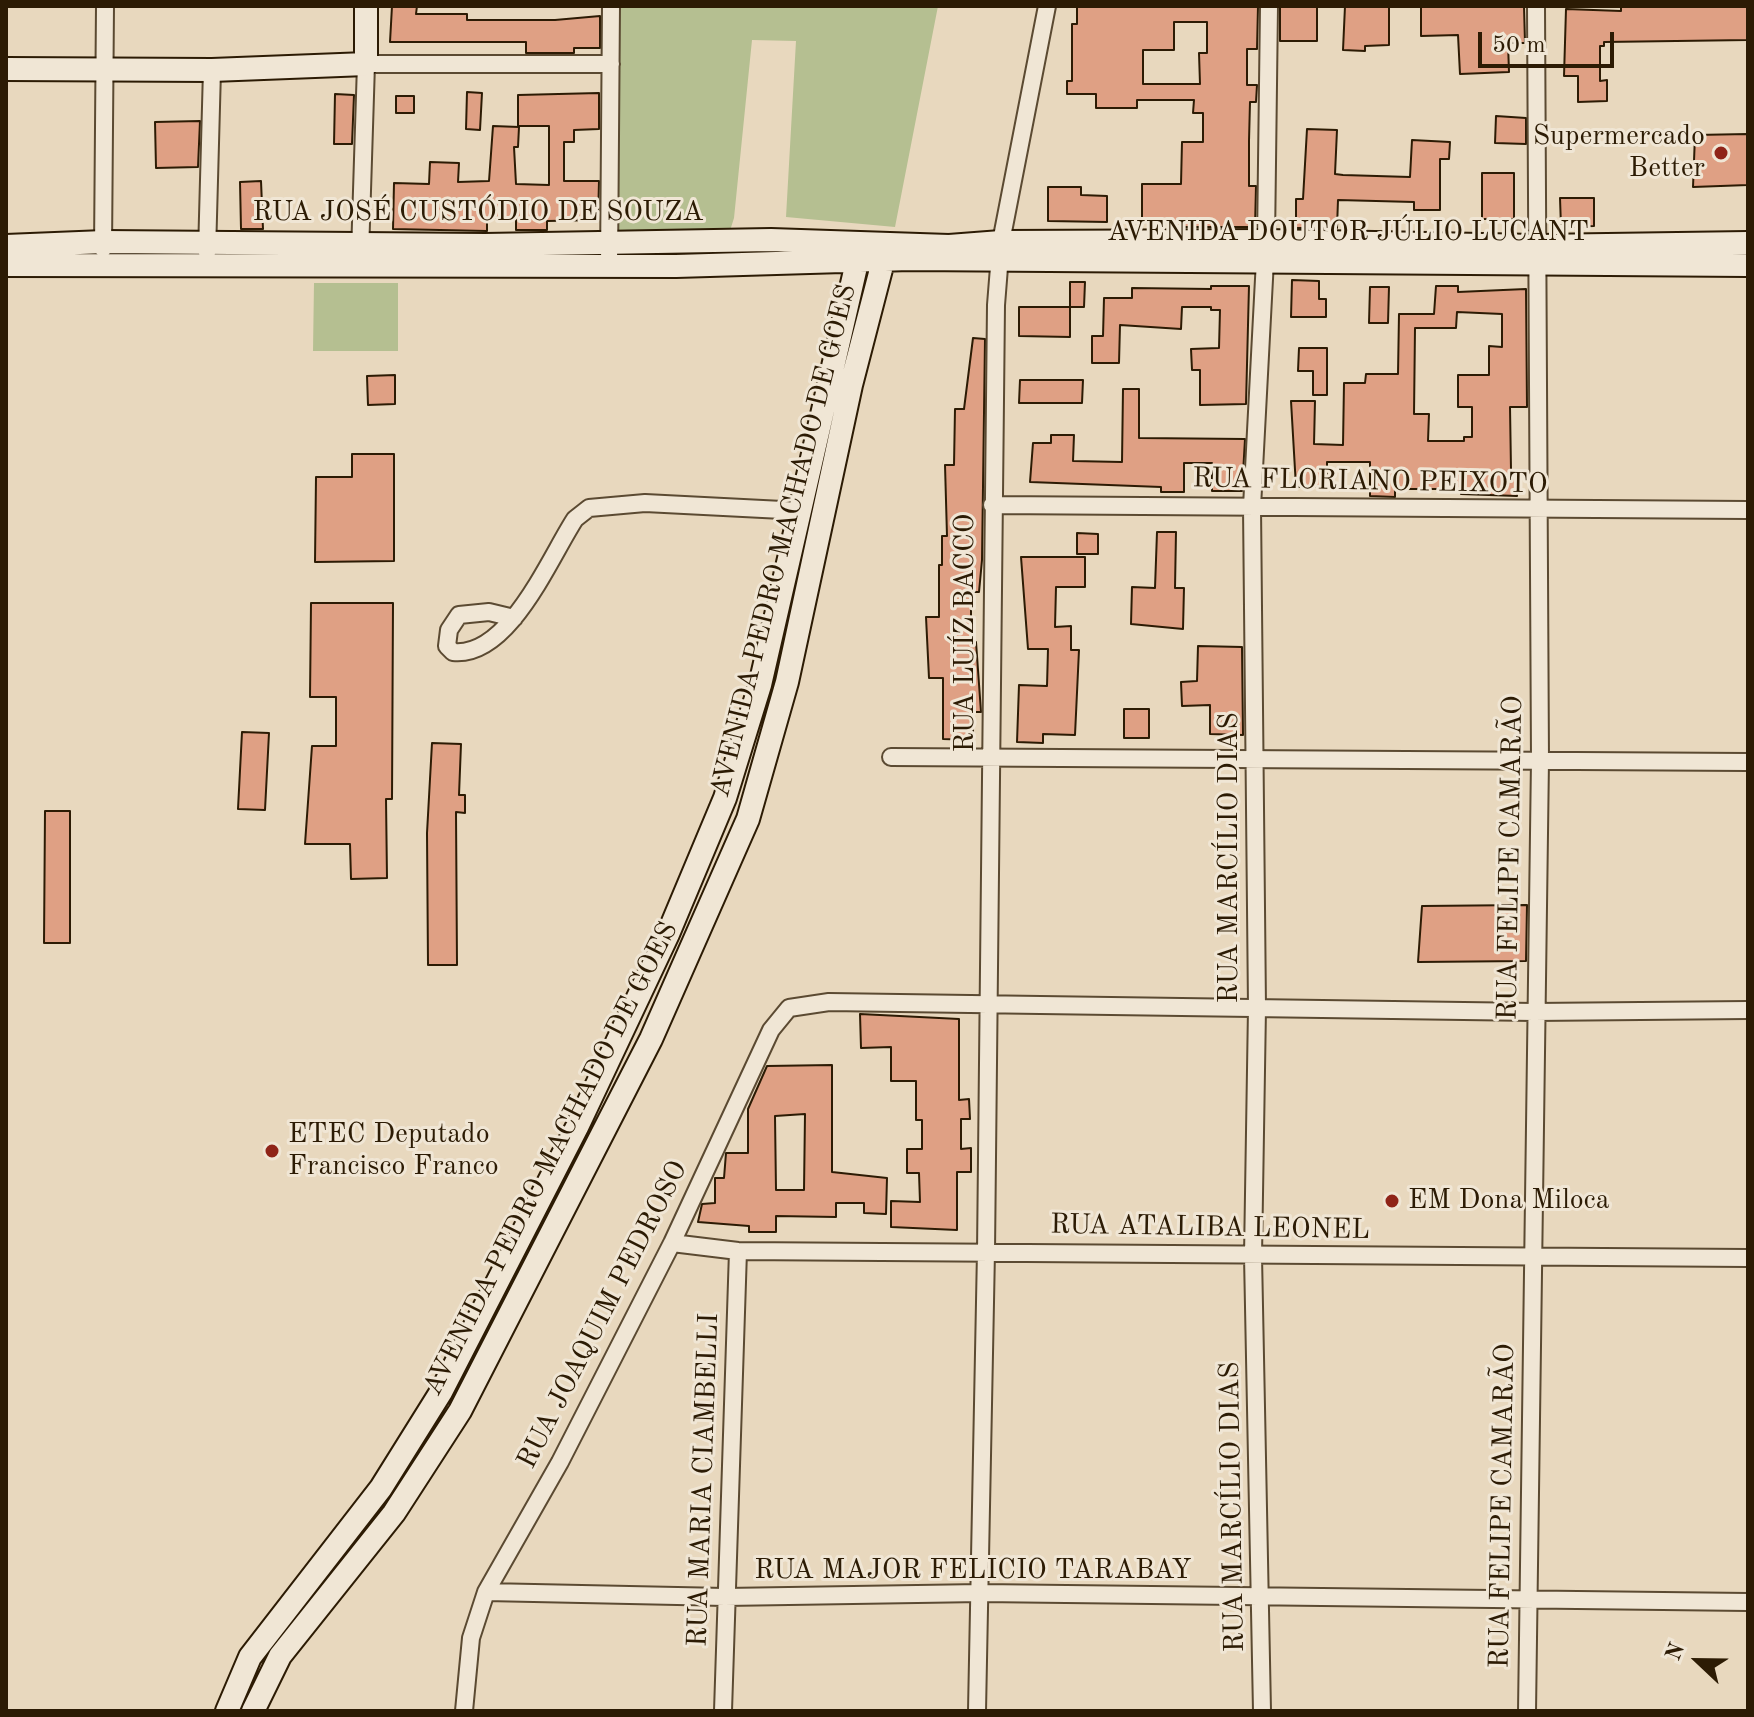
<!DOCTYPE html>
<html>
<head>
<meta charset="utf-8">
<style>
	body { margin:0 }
	#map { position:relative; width:1754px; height:1717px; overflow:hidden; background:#e8d8be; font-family:"Old Standard TT",serif }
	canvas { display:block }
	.frame { position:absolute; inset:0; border:8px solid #2c1b04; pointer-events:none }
	.north { position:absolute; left:1658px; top:1621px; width:80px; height:80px; -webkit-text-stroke:6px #f0e6d5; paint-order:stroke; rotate:292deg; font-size:22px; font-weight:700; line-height:32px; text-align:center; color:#2c1b04 }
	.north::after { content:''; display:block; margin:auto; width:28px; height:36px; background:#2c1b04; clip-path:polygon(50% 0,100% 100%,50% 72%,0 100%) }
	.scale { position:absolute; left:1478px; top:32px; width:136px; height:36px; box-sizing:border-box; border:4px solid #2c1b04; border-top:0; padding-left:10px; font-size:24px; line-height:28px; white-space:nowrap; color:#2c1b04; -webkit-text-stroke:6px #f0e6d5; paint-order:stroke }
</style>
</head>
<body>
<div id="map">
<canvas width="1754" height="1717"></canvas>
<div class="frame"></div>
<div class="north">N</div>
<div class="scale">50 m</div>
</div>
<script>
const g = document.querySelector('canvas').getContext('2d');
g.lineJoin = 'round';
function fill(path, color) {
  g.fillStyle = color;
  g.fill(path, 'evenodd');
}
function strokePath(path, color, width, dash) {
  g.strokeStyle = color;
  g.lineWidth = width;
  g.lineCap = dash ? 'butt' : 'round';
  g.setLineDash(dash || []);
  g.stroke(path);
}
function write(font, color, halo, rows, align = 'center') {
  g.font = font + ' "Old Standard TT",serif';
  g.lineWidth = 6;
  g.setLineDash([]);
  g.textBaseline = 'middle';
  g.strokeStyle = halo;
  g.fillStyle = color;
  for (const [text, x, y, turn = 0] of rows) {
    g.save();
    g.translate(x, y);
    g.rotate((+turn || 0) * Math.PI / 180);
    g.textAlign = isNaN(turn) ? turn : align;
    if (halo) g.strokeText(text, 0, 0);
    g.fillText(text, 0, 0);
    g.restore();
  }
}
const green = new Path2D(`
	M 619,6 L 938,6 L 895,227 L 786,217 L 796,41 L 752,40 L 734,218 L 728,237 L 616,231 Z
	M 314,283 L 398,283 L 398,351 L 313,351 Z`);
const building = new Path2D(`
	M 392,6 L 417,6 L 416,14 L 467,14 L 467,20 L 555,20 L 600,16 L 600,48 L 574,48 L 574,53 L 526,53 L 526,42 L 390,42 Z
	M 1077,6 L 1258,6 L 1257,49 L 1247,49 L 1247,85 L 1257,85 L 1256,102 L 1250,102 L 1249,141 L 1249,186 L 1256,186 L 1255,227 L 1173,227 L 1173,222 L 1142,223 L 1142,184 L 1181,184 L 1182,142 L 1203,142 L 1203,113 L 1193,113 L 1194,100 L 1137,100 L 1137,108 L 1096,108 L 1096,94 L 1067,94 L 1067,81 L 1072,81 L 1072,24 L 1077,24 ZM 1174,22 L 1207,22 L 1207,53 L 1199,53 L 1200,84 L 1143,84 L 1143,50 L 1174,50 Z
	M 1280,6 L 1317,6 L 1317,41 L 1280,41 Z
	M 1345,6 L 1389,6 L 1389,45 L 1365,46 L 1365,51 L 1343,50 Z
	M 1421,6 L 1524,6 L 1525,43 L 1508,43 L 1509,72 L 1460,74 L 1458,35 L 1421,36 Z
	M 1621,6 L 1748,6 L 1748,40 L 1604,42 L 1604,46 L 1600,46 L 1600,81 L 1607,80 L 1607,101 L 1578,102 L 1578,76 L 1564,76 L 1566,9 L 1621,11 Z
	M 467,92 L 482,93 L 480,130 L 466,129 Z
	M 599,93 L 599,129 L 574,130 L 574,142 L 564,142 L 564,181 L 599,181 L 598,220 L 547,221 L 547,230 L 516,230 L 516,217 L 487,218 L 487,231 L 393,229 L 394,183 L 429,184 L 430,162 L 459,163 L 458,182 L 489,181 L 493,126 L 519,127 L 518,147 L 514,147 L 516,184 L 549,185 L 549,126 L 518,126 L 518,95 Z
	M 335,94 L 354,95 L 352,144 L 334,144 Z
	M 396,96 L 414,96 L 414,113 L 396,113 Z
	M 1496,116 L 1526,118 L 1526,144 L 1495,143 Z
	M 200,121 L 198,167 L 156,168 L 155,122 Z
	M 1307,129 L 1337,130 L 1335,174 L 1343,175 L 1410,177 L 1412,140 L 1450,142 L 1449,159 L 1440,159 L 1440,210 L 1414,210 L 1414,202 L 1338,200 L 1337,228 L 1296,228 L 1296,199 L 1303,199 Z
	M 1748,134 L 1748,185 L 1693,187 L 1695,135 Z
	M 1482,173 L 1514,173 L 1514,219 L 1482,219 Z
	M 261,181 L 263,229 L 241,229 L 240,182 Z
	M 1048,187 L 1081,187 L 1081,195 L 1107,196 L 1107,222 L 1048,221 Z
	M 1560,198 L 1594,198 L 1594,226 L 1561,227 Z
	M 1292,280 L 1319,281 L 1319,299 L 1326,299 L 1326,317 L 1291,317 Z
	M 1070,282 L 1085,282 L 1084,307 L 1070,307 Z
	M 1211,286 L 1249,286 L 1246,404 L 1200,405 L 1200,370 L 1192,370 L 1191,349 L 1219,348 L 1220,310 L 1211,310 L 1211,307 L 1182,307 L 1181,329 L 1120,325 L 1119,363 L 1092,363 L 1092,336 L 1103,336 L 1104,298 L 1132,298 L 1132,288 L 1211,289 Z
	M 1436,286 L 1458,286 L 1458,292 L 1526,289 L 1527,407 L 1510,407 L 1511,470 L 1517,471 L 1517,496 L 1461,494 L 1461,489 L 1395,489 L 1395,497 L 1370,496 L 1370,462 L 1327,462 L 1327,487 L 1296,487 L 1291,401 L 1315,401 L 1314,444 L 1343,445 L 1344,383 L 1365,383 L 1366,374 L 1398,374 L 1399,314 L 1434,314 ZM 1457,312 L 1502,314 L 1502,347 L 1489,346 L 1489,375 L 1458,375 L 1458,407 L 1472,407 L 1472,437 L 1464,437 L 1464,441 L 1428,441 L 1429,414 L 1414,414 L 1415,328 L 1456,328 Z
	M 1370,287 L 1389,287 L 1388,323 L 1369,323 Z
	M 1019,307 L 1070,307 L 1070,337 L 1019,336 Z
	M 973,338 L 985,339 L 982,560 L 979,592 L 971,592 L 971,642 L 976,642 L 981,712 L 973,712 L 973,740 L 943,739 L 943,678 L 929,678 L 926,617 L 939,617 L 939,565 L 942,565 L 942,536 L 947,536 L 945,465 L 954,465 L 955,409 L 964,409 Z
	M 1299,348 L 1327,348 L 1327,395 L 1313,395 L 1313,371 L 1298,371 Z
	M 395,375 L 395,404 L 368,405 L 367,376 Z
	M 1020,380 L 1083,380 L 1082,403 L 1019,403 Z
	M 1123,389 L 1139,389 L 1139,438 L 1245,439 L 1242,491 L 1212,491 L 1212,463 L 1184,463 L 1184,492 L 1161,492 L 1161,487 L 1030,482 L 1033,443 L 1051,443 L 1051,435 L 1074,435 L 1073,461 L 1122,462 Z
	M 352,454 L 394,454 L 394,561 L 315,562 L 316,477 L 352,477 Z
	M 1157,532 L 1176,532 L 1175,588 L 1184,588 L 1183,629 L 1131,624 L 1132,587 L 1155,588 Z
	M 1077,533 L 1098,534 L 1098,554 L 1077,554 Z
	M 1021,557 L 1085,557 L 1085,587 L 1056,587 L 1055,627 L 1071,626 L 1071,650 L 1079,650 L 1075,735 L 1043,734 L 1043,743 L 1017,742 L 1019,685 L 1047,686 L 1048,649 L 1028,649 Z
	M 311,603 L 393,603 L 392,799 L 386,799 L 387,878 L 351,879 L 350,844 L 305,844 L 312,746 L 336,746 L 336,697 L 310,697 Z
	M 1198,646 L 1242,647 L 1243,735 L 1210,734 L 1210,705 L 1182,706 L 1181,682 L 1197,681 Z
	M 1124,709 L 1149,709 L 1149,738 L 1124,738 Z
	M 242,732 L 269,733 L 265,810 L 238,809 Z
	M 432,743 L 461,744 L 459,795 L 465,795 L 465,813 L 456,812 L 457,965 L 428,965 L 427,833 Z
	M 45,811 L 70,811 L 70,943 L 44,943 Z
	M 1527,905 L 1526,961 L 1418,962 L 1422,906 Z
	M 860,1014 L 959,1019 L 959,1100 L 969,1099 L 970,1119 L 961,1119 L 961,1149 L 971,1148 L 971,1172 L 957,1172 L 957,1230 L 891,1227 L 891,1201 L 920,1202 L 919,1173 L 907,1173 L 907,1149 L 922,1149 L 922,1120 L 916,1120 L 916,1081 L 891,1081 L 891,1047 L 861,1048 Z
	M 832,1065 L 832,1172 L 887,1178 L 886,1214 L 864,1213 L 864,1203 L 836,1203 L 836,1217 L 776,1216 L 776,1232 L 749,1232 L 749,1226 L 698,1222 L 702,1204 L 715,1203 L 715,1178 L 724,1178 L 726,1153 L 748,1153 L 748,1109 L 767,1066 ZM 805,1114 L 804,1190 L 776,1190 L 775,1116 Z`);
const street = new Path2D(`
	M 103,249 L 105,6
	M 207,253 L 212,70
	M 360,254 L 366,64 L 611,64
	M 609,266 L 611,6
	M 992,505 L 1748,510
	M 514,618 L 489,612 L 459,615 L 449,630 L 447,646 L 453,652 C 509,658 550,557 575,519 L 589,508 L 645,503 L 802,511
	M 891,757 L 1748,762
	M 672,1243 L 738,1251 L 1748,1258
	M 486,1592 L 725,1597 L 981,1593 L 1748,1602
	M 464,1711 L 471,1638 L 486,1592 L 560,1462 L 672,1243 L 771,1030 L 789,1008 L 829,1002 L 1534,1012 L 1748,1010
	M 723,1711 L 738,1251
	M 977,1711 L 986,1251 L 996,305 L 1001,242 L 1047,6
	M 1262,1711 L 1253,1256 L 1257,1008 L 1252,507 L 1266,241 L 1269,6
	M 1527,1711 L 1540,760 L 1536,6`);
const secondary = new Path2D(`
	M 6,69 L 212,70 L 366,64 L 366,6
	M 6,246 L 104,242 L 485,245 L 771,240 L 949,246 L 1001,242 L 1266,241 L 1537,246 L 1748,243
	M 6,265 L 676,266 L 910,259 L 1748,265
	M 227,1711 L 250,1657 L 381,1488 L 441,1392 L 577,1127 L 668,934 L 725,798 L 760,685 L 860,249
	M 253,1711 L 280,1656 L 394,1513 L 460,1411 L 651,1039 L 748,819 L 787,682 L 851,385 L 886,250`);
const markers = [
	[1721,153,8,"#8f2418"],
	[272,1151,8,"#8f2418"],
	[1392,1201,8,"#8f2418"]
];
const poiNames = [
	["Supermercado",1705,137,"right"],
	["Better",1705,169,"right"],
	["ETEC Deputado",288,1135],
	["Francisco Franco",288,1167],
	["EM Dona Miloca",1408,1201]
];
const streetNames = [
	["RUA JOSÉ CUSTÓDIO DE SOUZA",478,213],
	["AVENIDA DOUTOR JÚLIO LUCANT",1348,233],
	["RUA FLORIANO PEIXOTO",1370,482,1],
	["AVENIDA PEDRO MACHADO DE GOES",784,541,-76],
	["RUA LUÍZ BACCO",966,633,-90],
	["RUA MARCÍLIO DIAS",1230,858,-90],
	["RUA FELIPE CAMARÃO",1511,858,-89],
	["AVENIDA PEDRO MACHADO DE GOES",551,1159,-63],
	["RUA ATALIBA LEONEL",1210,1228,1],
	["RUA JOAQUIM PEDROSO",603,1315,-63],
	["RUA MARIA CIAMBELLI",704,1480,-88],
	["RUA FELIPE CAMARÃO",1503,1506,-89],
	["RUA MARCÍLIO DIAS",1233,1507,-91],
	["RUA MAJOR FELICIO TARABAY",973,1571]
];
fill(green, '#b5bf91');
fill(building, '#dfa084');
strokePath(building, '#2c1b04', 2);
strokePath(street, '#5b4a32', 20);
strokePath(secondary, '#2c1b04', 26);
strokePath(street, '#f0e6d5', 16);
strokePath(secondary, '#f0e6d5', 22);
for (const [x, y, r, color] of markers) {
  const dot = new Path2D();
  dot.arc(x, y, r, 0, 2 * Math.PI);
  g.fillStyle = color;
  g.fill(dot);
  strokePath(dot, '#f0e6d5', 3);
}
write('28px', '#2c1b04', '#f0e6d5', poiNames, 'left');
write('28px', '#2c1b04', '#f0e6d5', streetNames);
</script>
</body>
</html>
